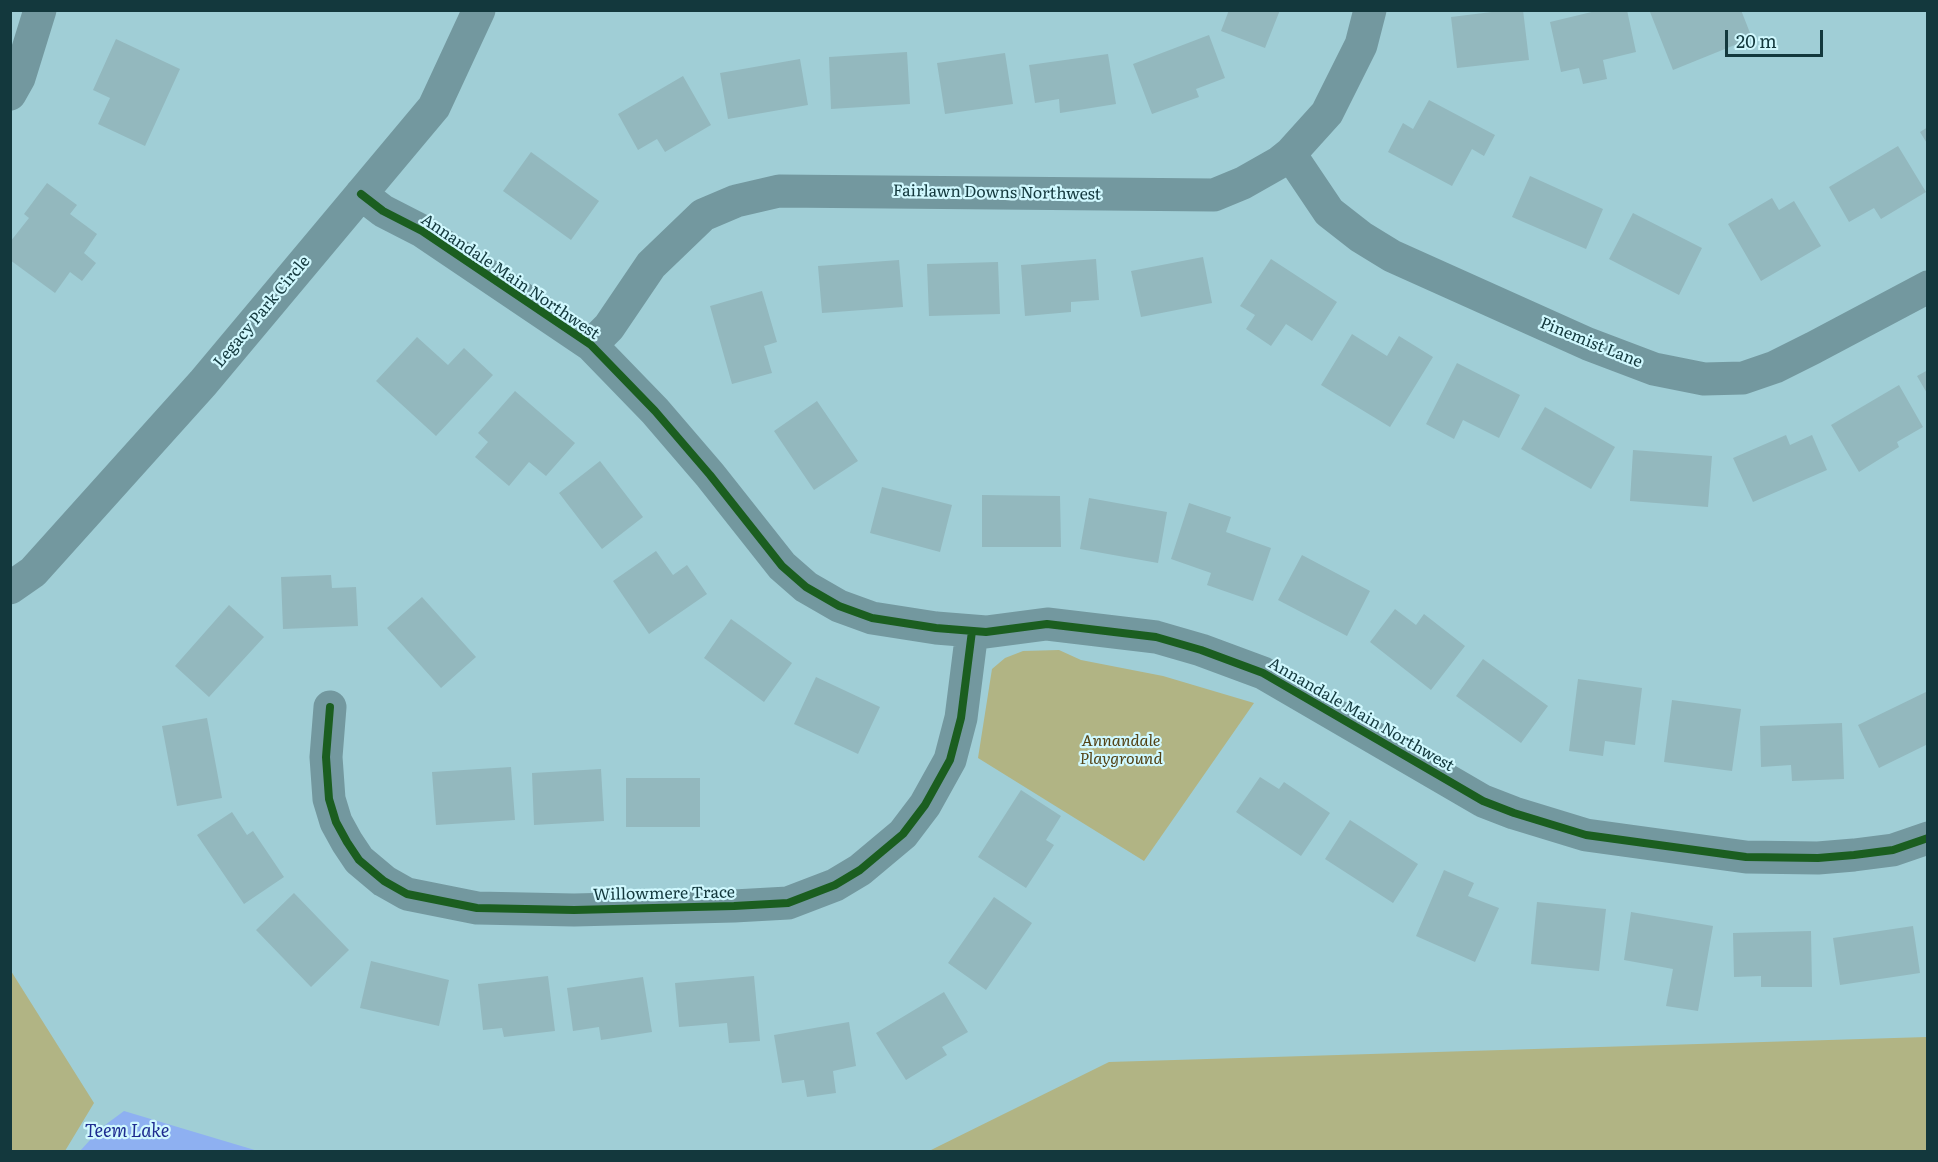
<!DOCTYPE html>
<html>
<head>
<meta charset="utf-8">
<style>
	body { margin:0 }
	#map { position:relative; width:1938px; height:1162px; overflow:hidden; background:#a0ced6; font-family:Literata,serif }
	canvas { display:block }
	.frame { position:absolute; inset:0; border:12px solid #13383d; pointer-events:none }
	.scale { position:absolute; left:1725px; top:30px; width:98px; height:27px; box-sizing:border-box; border:3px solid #13383d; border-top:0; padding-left:8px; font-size:18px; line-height:21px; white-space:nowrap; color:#13383d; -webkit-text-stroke:4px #d0f8fe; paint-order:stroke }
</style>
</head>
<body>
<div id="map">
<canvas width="1938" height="1162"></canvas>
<div class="frame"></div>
<div class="scale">20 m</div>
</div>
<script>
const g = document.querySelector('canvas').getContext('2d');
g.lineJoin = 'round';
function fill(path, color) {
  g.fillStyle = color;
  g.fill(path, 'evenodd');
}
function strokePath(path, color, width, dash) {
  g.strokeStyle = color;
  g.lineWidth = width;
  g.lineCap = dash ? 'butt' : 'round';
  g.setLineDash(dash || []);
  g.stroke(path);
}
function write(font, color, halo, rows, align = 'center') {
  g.font = font + ' Literata,serif';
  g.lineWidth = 4.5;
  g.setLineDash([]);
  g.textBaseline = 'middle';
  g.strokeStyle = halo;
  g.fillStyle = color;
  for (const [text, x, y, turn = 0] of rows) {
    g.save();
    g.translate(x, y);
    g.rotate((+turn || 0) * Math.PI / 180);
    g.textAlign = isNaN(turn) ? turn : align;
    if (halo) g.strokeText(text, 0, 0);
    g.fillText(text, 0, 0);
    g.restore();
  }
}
const green = new Path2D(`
	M 1059,650 L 1081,660 L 1163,676 L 1254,703 L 1144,861 L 978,758 L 992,669 L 1005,658 L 1023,651 Z
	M 11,971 L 94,1103 L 65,1151 L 11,1151 Z
	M 1927,1037 L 1927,1151 L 929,1151 L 1109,1062 Z`);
const water = new Path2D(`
	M 124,1111 L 258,1151 L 80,1151 L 101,1128 Z`);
const building = new Path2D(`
	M 1229,10 L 1280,10 L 1265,48 L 1221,31 Z
	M 1508,10 L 1523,10 L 1529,60 L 1457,68 L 1451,17 Z
	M 1600,10 L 1627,10 L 1636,52 L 1603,60 L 1607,79 L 1583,84 L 1579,68 L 1561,72 L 1550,22 Z
	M 1654,10 L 1741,10 L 1752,38 L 1673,70 L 1650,12 Z
	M 1209,35 L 1225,78 L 1196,89 L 1199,97 L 1152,114 L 1133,64 Z
	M 116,39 L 180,69 L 145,146 L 98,124 L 110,98 L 93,90 Z
	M 907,52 L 910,104 L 831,109 L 829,57 Z
	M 1005,53 L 1013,104 L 945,114 L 937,63 Z
	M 1108,54 L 1116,104 L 1060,113 L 1059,99 L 1035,103 L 1029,65 Z
	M 800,59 L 808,105 L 728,119 L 720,73 Z
	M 683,76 L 711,125 L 665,152 L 657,139 L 638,150 L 618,114 Z
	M 1429,100 L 1495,135 L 1484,156 L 1472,149 L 1452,186 L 1388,152 L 1403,123 L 1413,129 Z
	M 1928,127 L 1928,145 L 1920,132 Z
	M 1898,146 L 1926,192 L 1881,219 L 1874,208 L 1849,222 L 1829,187 Z
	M 531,152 L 599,201 L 571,240 L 503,191 Z
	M 1530,176 L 1603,209 L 1586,249 L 1512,217 Z
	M 47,183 L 77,205 L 70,214 L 97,234 L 84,253 L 96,263 L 82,281 L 70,272 L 55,293 L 10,260 L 10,242 L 29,218 L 24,214 Z
	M 1772,198 L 1779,210 L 1794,201 L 1821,246 L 1761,281 L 1728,224 Z
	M 1633,213 L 1702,248 L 1679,295 L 1609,259 Z
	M 1203,257 L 1212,303 L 1141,317 L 1131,271 Z
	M 1096,259 L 1099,300 L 1071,302 L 1071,312 L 1025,316 L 1021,265 Z
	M 1271,259 L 1337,302 L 1312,341 L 1286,324 L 1271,346 L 1246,329 L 1255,315 L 1240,306 Z
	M 899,260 L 903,307 L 822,313 L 818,266 Z
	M 998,262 L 1000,314 L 929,316 L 927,264 Z
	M 762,291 L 777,342 L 764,346 L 772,373 L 732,384 L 710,306 Z
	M 1352,334 L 1387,356 L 1399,336 L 1433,357 L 1390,427 L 1321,385 Z
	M 417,337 L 448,365 L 464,348 L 493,375 L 436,436 L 376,381 Z
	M 1457,363 L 1520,395 L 1499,438 L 1463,420 L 1454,439 L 1426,424 Z
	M 1928,370 L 1928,395 L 1917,376 Z
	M 1899,385 L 1923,427 L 1897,442 L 1899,447 L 1859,472 L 1831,425 Z
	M 515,391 L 575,443 L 546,476 L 529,462 L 509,486 L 475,457 L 488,442 L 478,433 Z
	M 817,401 L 858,461 L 814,490 L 774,431 Z
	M 1545,407 L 1615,447 L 1591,489 L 1521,449 Z
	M 1786,435 L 1790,445 L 1812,435 L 1827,470 L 1753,502 L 1733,458 Z
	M 1633,450 L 1712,456 L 1708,507 L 1630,501 Z
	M 600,461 L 643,517 L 602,549 L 559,493 Z
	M 882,487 L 952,505 L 940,552 L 870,533 Z
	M 982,495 L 1060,496 L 1061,547 L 982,547 Z
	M 1089,498 L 1167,512 L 1158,563 L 1080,549 Z
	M 1189,503 L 1231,517 L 1226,532 L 1271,548 L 1253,601 L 1207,585 L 1211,573 L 1171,559 Z
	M 656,551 L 673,575 L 687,565 L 707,594 L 649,634 L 613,581 Z
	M 1302,555 L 1370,591 L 1347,636 L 1278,600 Z
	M 331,575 L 332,588 L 356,587 L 358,626 L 283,629 L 281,577 Z
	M 422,597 L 476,657 L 441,688 L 387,628 Z
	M 229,605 L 264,637 L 209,697 L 175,666 Z
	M 1395,609 L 1416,625 L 1424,614 L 1465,646 L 1431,690 L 1370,642 Z
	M 731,619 L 792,663 L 764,702 L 704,658 Z
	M 1483,659 L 1548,706 L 1521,743 L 1456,696 Z
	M 816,677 L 880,707 L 858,754 L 794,724 Z
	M 1578,679 L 1642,688 L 1635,745 L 1605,741 L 1603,756 L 1569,751 Z
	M 1928,691 L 1928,744 L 1879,768 L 1858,725 Z
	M 1672,700 L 1741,709 L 1732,771 L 1664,762 Z
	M 207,718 L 222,798 L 177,806 L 162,726 Z
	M 1842,723 L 1844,779 L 1792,781 L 1791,765 L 1761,767 L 1760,726 Z
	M 511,767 L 515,820 L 436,825 L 432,772 Z
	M 601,769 L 604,821 L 534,825 L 532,773 Z
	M 1260,777 L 1279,789 L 1284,782 L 1330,813 L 1301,856 L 1236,812 Z
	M 626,778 L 700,778 L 700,827 L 626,827 Z
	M 1021,790 L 1061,816 L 1046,840 L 1054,845 L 1026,888 L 978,857 Z
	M 232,812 L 247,835 L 253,831 L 284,877 L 244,904 L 197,835 Z
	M 1350,820 L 1418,864 L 1393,903 L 1325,859 Z
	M 1444,870 L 1474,883 L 1468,896 L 1499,908 L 1475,962 L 1416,936 Z
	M 294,893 L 349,950 L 311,987 L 256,930 Z
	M 994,897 L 1032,923 L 986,990 L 948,963 Z
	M 1537,902 L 1606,909 L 1599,971 L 1531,964 Z
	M 1631,912 L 1713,926 L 1698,1011 L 1666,1006 L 1673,969 L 1624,960 Z
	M 1913,926 L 1920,973 L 1840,985 L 1833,938 Z
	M 1811,931 L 1812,987 L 1761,987 L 1761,976 L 1734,977 L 1733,933 Z
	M 371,961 L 449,980 L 439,1026 L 360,1008 Z
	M 548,976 L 555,1031 L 504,1037 L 502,1028 L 483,1030 L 478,984 Z
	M 754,976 L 760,1041 L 729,1043 L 727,1023 L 679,1027 L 675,983 Z
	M 643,977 L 652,1032 L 601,1040 L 599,1027 L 573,1031 L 567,988 Z
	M 944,992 L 968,1032 L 942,1047 L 947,1055 L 906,1080 L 876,1033 Z
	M 849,1022 L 856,1066 L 833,1071 L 836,1093 L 807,1097 L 804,1080 L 782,1083 L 774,1035 Z`);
const street = new Path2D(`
	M 10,94 L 19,78 L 40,10
	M 1290,154 L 1329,212 L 1361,237 L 1392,256 L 1588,344 L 1654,369 L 1704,379 L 1743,378 L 1775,367 L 1813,348 L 1928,287
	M 361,194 L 383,211 L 422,231 L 591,345 L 655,411 L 710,475 L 782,566 L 806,587 L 839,606 L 872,618 L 936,628 L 986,632 L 1047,624 L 1156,637 L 1201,650 L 1263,673 L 1483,801 L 1514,813 L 1586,835 L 1746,857 L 1818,858 L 1854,855 L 1893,850 L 1928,838
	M 591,345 L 609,327 L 651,265 L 703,215 L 736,201 L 779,191 L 1214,195 L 1243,183 L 1280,162 L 1290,154 L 1327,113 L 1361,45 L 1370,10
	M 10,588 L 33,572 L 203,383 L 434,107 L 479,10
	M 330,707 L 326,757 L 329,799 L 336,822 L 347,842 L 359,860 L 384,881 L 407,894 L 477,908 L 574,910 L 734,906 L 788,903 L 835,885 L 860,870 L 903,834 L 925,805 L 950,760 L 961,718 L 972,631`);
const cycleway = new Path2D(`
	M 361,194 L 383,211 L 422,231 L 591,345 L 655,411 L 710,475 L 782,566 L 806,587 L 839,606 L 872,618 L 936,628 L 986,632 L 1047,624 L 1156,637 L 1201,650 L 1263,673 L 1483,801 L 1514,813 L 1586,835 L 1746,857 L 1818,858 L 1854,855 L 1893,850 L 1928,838
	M 330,707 L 326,757 L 329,799 L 336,822 L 347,842 L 359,860 L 384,881 L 407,894 L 477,908 L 574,910 L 734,906 L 788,903 L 835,885 L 860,870 L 903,834 L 925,805 L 950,760 L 961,718 L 972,631`);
const streetNames = [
	["Fairlawn Downs Northwest",997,193,1],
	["Annandale Main Northwest",510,277,34],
	["Legacy Park Circle",262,312,-50],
	["Pinemist Lane",1591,343,22],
	["Annandale Main Northwest",1361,715,30],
	["Willowmere Trace",664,894,-1]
];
const parkNames = [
	["Annandale",1121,741],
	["Playground",1121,759]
];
const waterNames = [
	["Teem Lake",127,1132]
];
fill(green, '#b1b484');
fill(water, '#8eb0f1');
fill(building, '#93b8be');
strokePath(street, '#73989f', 33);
strokePath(cycleway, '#1b5e20', 8);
write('16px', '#13383d', '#d0f8fe', streetNames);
write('italic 16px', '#534215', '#d0f8fe', parkNames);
write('italic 18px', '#1d2b90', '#d0f8fe', waterNames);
</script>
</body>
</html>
